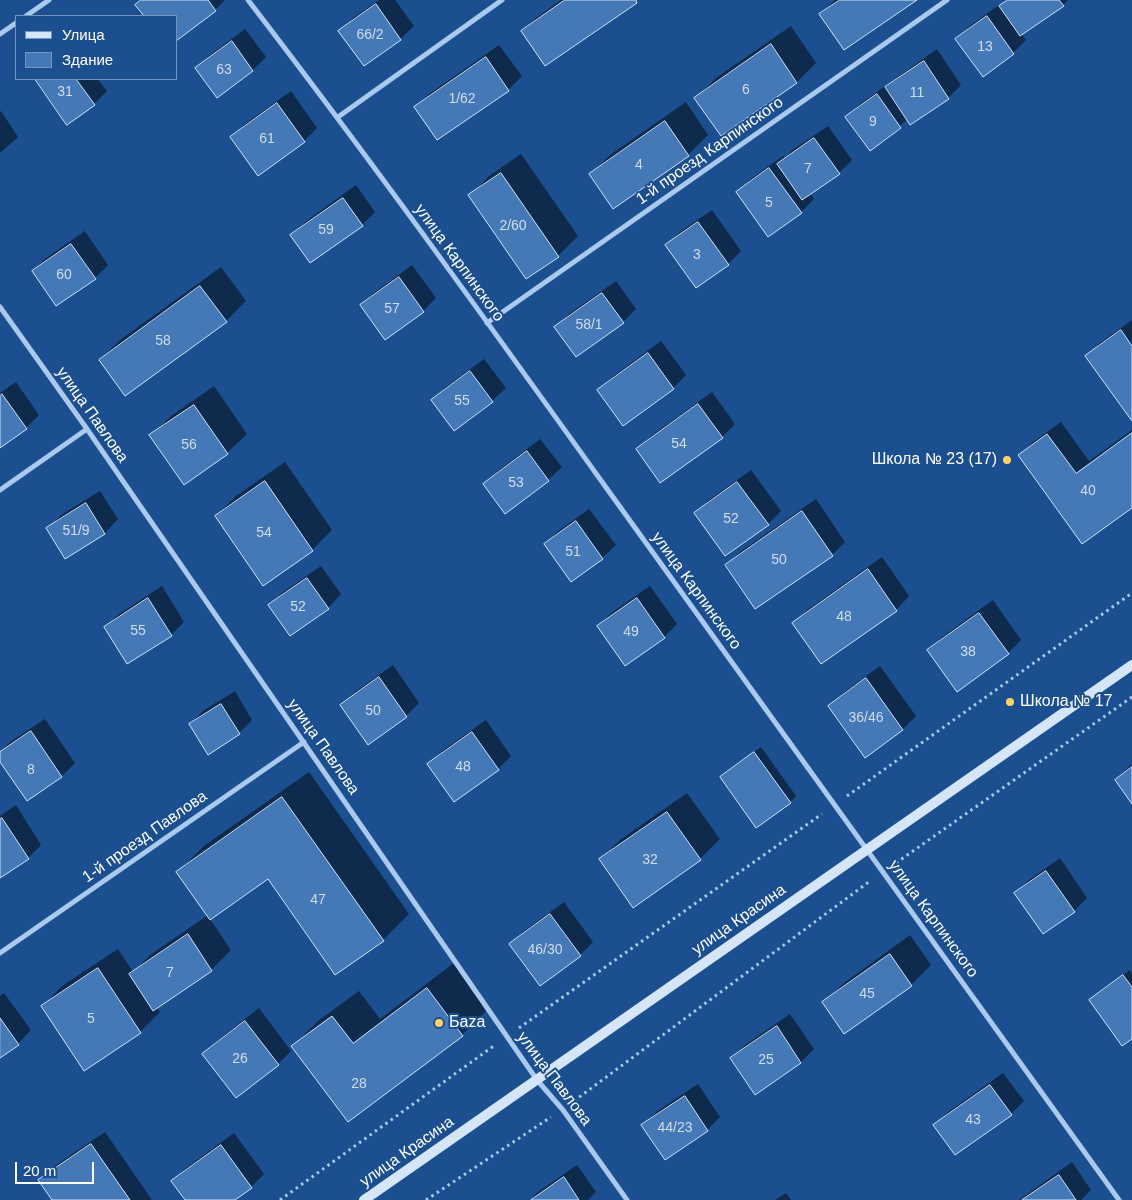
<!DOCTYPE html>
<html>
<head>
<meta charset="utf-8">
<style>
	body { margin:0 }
	#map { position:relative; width:1132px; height:1200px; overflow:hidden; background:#1b4f8f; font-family:Helvetica,sans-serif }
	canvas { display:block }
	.legend { position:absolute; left:15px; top:15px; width:162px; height:65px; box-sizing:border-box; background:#1b4f8f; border:1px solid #7695bc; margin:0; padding:6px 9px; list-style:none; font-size:15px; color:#fff }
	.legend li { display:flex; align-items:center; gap:10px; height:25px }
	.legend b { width:25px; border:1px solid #7695bc }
	.scale { position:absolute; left:15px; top:1162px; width:79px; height:22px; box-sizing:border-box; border:2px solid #fff; border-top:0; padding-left:6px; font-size:15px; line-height:18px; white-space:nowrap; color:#fff; -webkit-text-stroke:4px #1b4f8f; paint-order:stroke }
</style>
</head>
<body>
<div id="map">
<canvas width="1132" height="1200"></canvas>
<ul class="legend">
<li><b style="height:6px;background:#d6e6fa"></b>Улица</li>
<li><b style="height:14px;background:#4478b7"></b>Здание</li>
</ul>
<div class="scale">20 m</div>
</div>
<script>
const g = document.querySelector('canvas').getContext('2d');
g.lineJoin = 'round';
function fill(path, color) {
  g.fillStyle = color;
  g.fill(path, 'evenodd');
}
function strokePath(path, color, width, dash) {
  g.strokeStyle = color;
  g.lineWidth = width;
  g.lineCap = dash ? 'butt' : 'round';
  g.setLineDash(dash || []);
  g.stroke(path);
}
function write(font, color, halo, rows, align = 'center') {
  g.font = font + ' Helvetica,sans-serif';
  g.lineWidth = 4;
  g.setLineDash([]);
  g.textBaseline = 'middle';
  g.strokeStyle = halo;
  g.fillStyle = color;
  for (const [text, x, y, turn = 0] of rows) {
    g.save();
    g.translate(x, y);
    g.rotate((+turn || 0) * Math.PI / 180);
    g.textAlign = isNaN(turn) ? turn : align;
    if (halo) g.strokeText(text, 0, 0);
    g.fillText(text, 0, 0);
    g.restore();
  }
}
const shadow = new Path2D(`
	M 141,0 L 225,0 L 215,10 L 176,39 L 176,16 L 145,16 L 136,5 Z
	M 379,0 L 395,0 L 414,26 L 400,39 L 364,65 L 340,31 L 353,18 Z
	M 561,0 L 638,0 L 546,65 L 522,31 L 536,18 Z
	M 835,0 L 915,0 L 821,14 Z
	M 1007,0 L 1068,0 L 1063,5 L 1021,33 L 1026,40 L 1013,53 L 957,39 L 970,26 L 1000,4 L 1001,6 Z
	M 791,26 L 816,63 L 797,82 L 721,135 L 696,98 L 716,78 Z
	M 245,29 L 266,57 L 253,70 L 217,96 L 196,68 L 210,55 Z
	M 499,45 L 522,76 L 508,90 L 437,138 L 416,107 L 429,94 Z
	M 937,49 L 961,85 L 948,98 L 910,123 L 908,119 L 870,149 L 847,117 L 860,104 Z
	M 36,79 L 98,79 L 107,91 L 94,104 L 68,123 Z
	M 291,91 L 317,128 L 304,141 L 232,137 L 245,124 Z
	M 686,102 L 708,135 L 688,155 L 613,207 L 591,174 L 610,155 Z
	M 1,111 L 18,137 L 0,153 L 0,112 Z
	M 828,126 L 852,160 L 839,173 L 810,193 L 814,199 L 801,212 L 737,193 L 751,179 L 783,156 L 785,158 L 791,151 Z
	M 521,154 L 578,236 L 558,256 L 470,196 L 489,176 Z
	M 356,185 L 375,212 L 362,225 L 292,235 L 305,222 Z
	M 712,210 L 741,251 L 728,264 L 667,246 L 680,232 Z
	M 85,231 L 108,265 L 95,278 L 33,271 L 46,258 Z
	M 412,265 L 436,298 L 423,311 L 361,305 L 375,292 Z
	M 221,267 L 246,301 L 226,321 L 100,360 L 120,340 Z
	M 616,281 L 636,309 L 623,322 L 556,327 L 569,314 Z
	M 1132,320 L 1132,419 L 1087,356 L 1100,343 Z
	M 661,341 L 686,375 L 673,388 L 599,390 L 612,377 Z
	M 484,359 L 506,388 L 492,401 L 432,400 L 446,387 Z
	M 16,382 L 39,415 L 26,428 L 0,447 L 0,393 Z
	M 214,386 L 247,434 L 227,453 L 151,436 L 171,416 Z
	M 712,392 L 735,424 L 722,437 L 638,449 L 651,436 Z
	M 1061,422 L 1089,461 L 1132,430 L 1132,507 L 1020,455 L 1033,442 Z
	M 540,439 L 562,467 L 548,480 L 484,484 L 498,471 Z
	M 285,462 L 332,530 L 312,550 L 263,584 L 216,516 L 236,496 Z
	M 751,470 L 781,511 L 768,524 L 696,513 L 709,500 Z
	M 100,491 L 118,519 L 105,533 L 65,557 L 48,529 L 61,515 Z
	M 816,499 L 845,542 L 832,555 L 727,565 L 740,552 Z
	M 589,509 L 616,545 L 602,558 L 571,580 L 545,544 L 558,531 Z
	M 882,557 L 909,596 L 896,610 L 794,623 L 807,610 Z
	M 321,566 L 341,594 L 328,608 L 270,605 L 283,592 Z
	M 162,586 L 184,622 L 171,635 L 105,627 L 119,614 Z
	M 650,586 L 677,624 L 664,637 L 598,626 L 611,613 Z
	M 993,600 L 1021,640 L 1008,653 L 928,651 L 942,637 Z
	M 393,665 L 419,703 L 406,716 L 342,705 L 355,692 Z
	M 880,666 L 916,716 L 903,729 L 865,756 L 830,706 L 843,693 Z
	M 235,691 L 252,720 L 239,733 L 190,724 L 203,711 Z
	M 45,719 L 75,763 L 62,776 L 27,799 L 0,760 L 0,752 L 10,742 Z
	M 486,720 L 511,756 L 498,769 L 429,764 L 442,751 Z
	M 761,747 L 796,796 L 790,802 L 721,777 Z
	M 1132,764 L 1132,802 L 1116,780 Z
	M 309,772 L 409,914 L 383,940 L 268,877 L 210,919 L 231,950 L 211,970 L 156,1007 L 160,1012 L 140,1032 L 43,1006 L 62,986 L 118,949 L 133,972 L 150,955 L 208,915 L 178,872 L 204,846 Z
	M 687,793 L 720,839 L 700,859 L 600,860 L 620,840 Z
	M 16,805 L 41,845 L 28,858 L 0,877 L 0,816 Z
	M 1060,858 L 1087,898 L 1074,911 L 1043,933 L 1016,893 L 1029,880 Z
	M 564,902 L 593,942 L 580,955 L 511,944 L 524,931 Z
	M 910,935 L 931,965 L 911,985 L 845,1032 L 824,1003 L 844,983 Z
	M 454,963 L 488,1009 L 462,1035 L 348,1121 L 292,1047 L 318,1021 L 359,991 L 380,1019 Z
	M 1130,970 L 1132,973 L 1132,1037 L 1090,1000 Z
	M 4,993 L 31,1030 L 18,1044 L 0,1057 L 0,996 Z
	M 259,1008 L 291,1051 L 278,1064 L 204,1054 L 217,1041 Z
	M 790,1014 L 814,1049 L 801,1062 L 755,1093 L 732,1058 L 745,1045 Z
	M 1003,1073 L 1024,1101 L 1011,1114 L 935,1125 L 948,1112 Z
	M 698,1084 L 720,1117 L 707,1130 L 643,1125 L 656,1112 Z
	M 105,1132 L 152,1200 L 54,1200 L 40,1180 L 53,1167 Z
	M 234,1133 L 264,1174 L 251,1187 L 233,1200 L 186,1200 L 173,1181 L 186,1168 Z
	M 1072,1162 L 1091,1190 L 1081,1200 L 1019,1200 Z
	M 577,1165 L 596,1192 L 588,1200 L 530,1200 L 538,1192 Z
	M 786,1193 L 791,1200 L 775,1200 Z`);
const building = new Path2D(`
	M 141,0 L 208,0 L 216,11 L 176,41 L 176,16 L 144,16 L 135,5 Z
	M 565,0 L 636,0 L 637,3 L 545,66 L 521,31 Z
	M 840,0 L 917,0 L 844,50 L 819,14 Z
	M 1008,0 L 1059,0 L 1064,6 L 1020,36 L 999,6 Z
	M 376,4 L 401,40 L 364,66 L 338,31 Z
	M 987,16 L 1014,54 L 983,77 L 955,39 Z
	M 232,41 L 253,71 L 217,98 L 195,68 Z
	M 771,44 L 797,83 L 721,136 L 694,98 Z
	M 486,57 L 509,91 L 437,140 L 414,107 Z
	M 924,61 L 949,99 L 910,125 L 885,87 Z
	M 35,79 L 76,79 L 95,105 L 67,125 Z
	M 877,94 L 901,128 L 870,151 L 845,117 Z
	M 277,103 L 305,142 L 258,176 L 230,137 Z
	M 665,121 L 689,156 L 613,209 L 589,174 Z
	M 814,138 L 840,174 L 802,200 L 777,164 Z
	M 769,168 L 802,213 L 768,237 L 736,192 Z
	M 501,173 L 559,257 L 526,279 L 468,195 Z
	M 343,198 L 363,226 L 310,263 L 290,235 Z
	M 698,222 L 729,265 L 696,288 L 665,245 Z
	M 71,244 L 96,279 L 56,306 L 32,271 Z
	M 399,277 L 424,312 L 385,340 L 360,305 Z
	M 200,286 L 227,322 L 125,396 L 99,360 Z
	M 602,293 L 624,323 L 576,357 L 554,327 Z
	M 1121,330 L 1132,346 L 1132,421 L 1085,356 Z
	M 648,353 L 674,389 L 623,426 L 597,390 Z
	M 470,371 L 493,402 L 454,431 L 431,400 Z
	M 2,394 L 27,429 L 0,448 L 0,396 Z
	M 698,404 L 723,438 L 660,483 L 636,449 Z
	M 194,405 L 228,454 L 184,485 L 149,435 Z
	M 1132,433 L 1132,508 L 1082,544 L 1018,455 L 1047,434 L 1076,473 Z
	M 527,451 L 549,481 L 505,514 L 483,484 Z
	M 265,481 L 313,551 L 263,586 L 215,516 Z
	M 737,482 L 769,525 L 725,556 L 694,513 Z
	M 86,503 L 105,534 L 65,559 L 46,528 Z
	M 802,511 L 833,556 L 755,609 L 725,565 Z
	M 576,521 L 603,559 L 571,582 L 544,544 Z
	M 868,569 L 897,611 L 821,664 L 792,623 Z
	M 307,578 L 329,609 L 290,636 L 268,605 Z
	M 148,598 L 172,636 L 127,664 L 104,627 Z
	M 637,598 L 665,638 L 625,666 L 597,626 Z
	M 979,613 L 1009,654 L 957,692 L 927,650 Z
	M 379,677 L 407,717 L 368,745 L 340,705 Z
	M 866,678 L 903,730 L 865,758 L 828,706 Z
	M 221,704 L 240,734 L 208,755 L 189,724 Z
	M 31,731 L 62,777 L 27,801 L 0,762 L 0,752 Z
	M 472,732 L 499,770 L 454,802 L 427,764 Z
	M 754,752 L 791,803 L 756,828 L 720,777 Z
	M 1132,767 L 1132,804 L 1115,780 Z
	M 282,797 L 384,941 L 335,975 L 268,879 L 210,920 L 176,872 Z
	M 667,812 L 701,860 L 633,908 L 599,859 Z
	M 2,818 L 29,859 L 0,878 L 0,819 Z
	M 1046,871 L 1075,912 L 1043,934 L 1014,893 Z
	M 550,914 L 581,956 L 540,986 L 509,944 Z
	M 188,934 L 212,971 L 153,1011 L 129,974 Z
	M 890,954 L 912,986 L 844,1034 L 822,1002 Z
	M 98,968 L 141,1033 L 84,1071 L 41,1006 Z
	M 1123,975 L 1132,987 L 1132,1039 L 1122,1046 L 1089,1000 Z
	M 427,988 L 463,1036 L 348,1122 L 291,1046 L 332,1016 L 353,1043 Z
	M 0,1018 L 19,1045 L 0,1058 Z
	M 245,1021 L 279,1065 L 236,1098 L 202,1054 Z
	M 777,1026 L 801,1063 L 755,1095 L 730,1058 Z
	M 990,1085 L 1012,1115 L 955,1155 L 933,1125 Z
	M 685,1096 L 708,1131 L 665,1160 L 641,1125 Z
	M 91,1144 L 130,1200 L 52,1200 L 38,1180 Z
	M 221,1145 L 252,1188 L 235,1200 L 185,1200 L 171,1181 Z
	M 1059,1175 L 1076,1200 L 1022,1200 Z
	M 564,1177 L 579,1200 L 531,1200 Z`);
const path = new Path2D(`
	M 847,796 L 1132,593
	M 896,863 L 1132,697
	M 519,1028 L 822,814
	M 574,1101 L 870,881
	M 280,1200 L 495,1045
	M 426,1200 L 551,1117`);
const street = new Path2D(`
	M 248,0 C 371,160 488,323 605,486 C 777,724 948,962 1119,1200
	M 26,16 L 49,0
	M 0,34 L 16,23
	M 338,117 L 502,0
	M 0,307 L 87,429 L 537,1080 L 563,1110 L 627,1200
	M 487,323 L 947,0
	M 0,490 L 87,429
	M 0,953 L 304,742`);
const secondary = new Path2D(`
	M 364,1200 L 1132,665`);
const markers = [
	[1007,460,5,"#ffd166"],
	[1010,702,5,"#ffd166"],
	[439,1023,5,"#ffd166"]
];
const numberNames = [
	["66/2",370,35],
	["13",985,47],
	["63",224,70],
	["6",746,90],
	["31",65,92],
	["11",917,93],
	["1/62",462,99],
	["9",873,122],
	["61",267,139],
	["4",639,165],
	["7",808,169],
	["5",769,203],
	["2/60",513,226],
	["59",326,230],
	["3",697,255],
	["60",64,275],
	["57",392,309],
	["58/1",589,325],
	["58",163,341],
	["55",462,401],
	["54",679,444],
	["56",189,445],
	["53",516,483],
	["40",1088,491],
	["52",731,519],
	["51/9",76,531],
	["54",264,533],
	["51",573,552],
	["50",779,560],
	["52",298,607],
	["48",844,617],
	["55",138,631],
	["49",631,632],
	["38",968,652],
	["50",373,711],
	["36/46",866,718],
	["48",463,767],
	["8",31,770],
	["32",650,860],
	["47",318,900],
	["46/30",545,950],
	["7",170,973],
	["45",867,994],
	["5",91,1019],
	["26",240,1059],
	["25",766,1060],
	["28",359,1084],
	["43",973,1120],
	["44/23",675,1128]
];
const streetNames = [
	["1-й проезд Карпинского",710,151,-35],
	["улица Карпинского",459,263,54],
	["улица Павлова",92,415,55],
	["улица Карпинского",696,591,54],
	["улица Павлова",323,747,55],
	["1-й проезд Павлова",145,837,-35],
	["улица Карпинского",933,919,54],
	["улица Красина",739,920,-35],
	["улица Павлова",554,1079,53],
	["улица Красина",407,1152,-35]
];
const poiNames = [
	["Школа № 23 (17)",997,460,"right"],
	["Школа № 17",1020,702],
	["Баza",449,1023]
];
fill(shadow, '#0007');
fill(building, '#4478b7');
strokePath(building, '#cfe3fa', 1);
strokePath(path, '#a9c9ee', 3, [2.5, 4]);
strokePath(street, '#a9c9ee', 5);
strokePath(secondary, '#d6e6fa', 10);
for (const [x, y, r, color] of markers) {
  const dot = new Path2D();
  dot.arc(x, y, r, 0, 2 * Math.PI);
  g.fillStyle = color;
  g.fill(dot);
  strokePath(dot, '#1b4f8f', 2);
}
write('14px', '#d0dded', null, numberNames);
write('16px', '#fff', '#1b4f8f', streetNames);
write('16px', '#fff', '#1b4f8f', poiNames, 'left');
</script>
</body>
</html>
